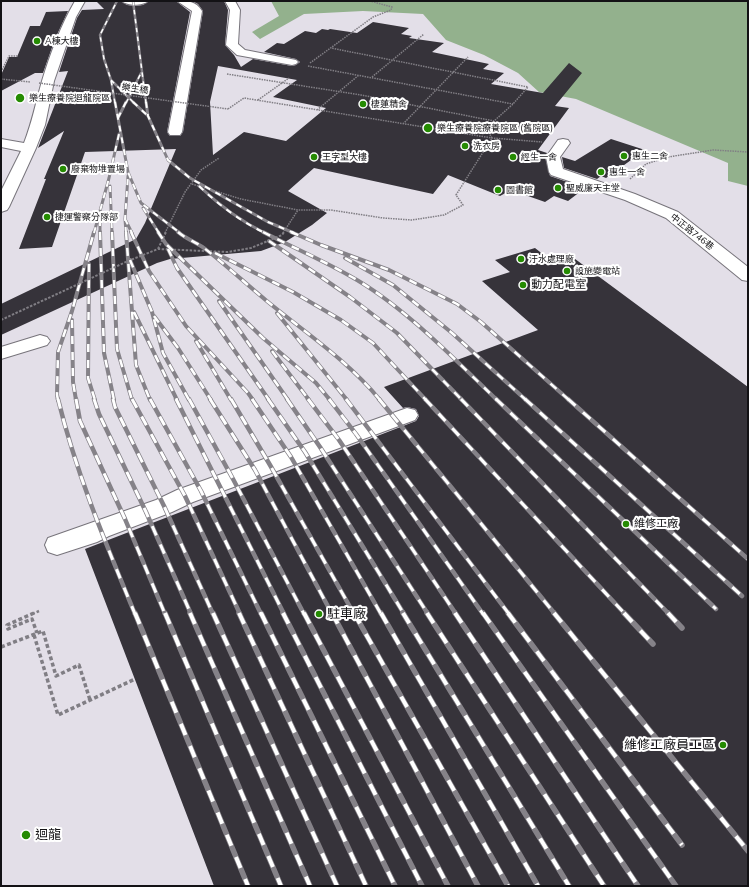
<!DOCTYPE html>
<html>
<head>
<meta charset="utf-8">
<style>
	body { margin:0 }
	#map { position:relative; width:749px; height:887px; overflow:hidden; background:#e3dfe8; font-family:Mulish,sans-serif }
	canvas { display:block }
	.frame { position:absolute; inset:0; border:2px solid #131215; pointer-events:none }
</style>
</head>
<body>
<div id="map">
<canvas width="749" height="887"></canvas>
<div class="frame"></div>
</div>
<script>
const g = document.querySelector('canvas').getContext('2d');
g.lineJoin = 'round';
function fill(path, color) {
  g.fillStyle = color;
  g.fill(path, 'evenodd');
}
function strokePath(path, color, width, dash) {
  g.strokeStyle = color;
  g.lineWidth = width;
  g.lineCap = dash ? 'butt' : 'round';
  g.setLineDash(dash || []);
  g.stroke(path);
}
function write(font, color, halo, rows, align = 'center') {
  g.font = font + ' Mulish,"Noto Sans TC",sans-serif';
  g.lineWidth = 4;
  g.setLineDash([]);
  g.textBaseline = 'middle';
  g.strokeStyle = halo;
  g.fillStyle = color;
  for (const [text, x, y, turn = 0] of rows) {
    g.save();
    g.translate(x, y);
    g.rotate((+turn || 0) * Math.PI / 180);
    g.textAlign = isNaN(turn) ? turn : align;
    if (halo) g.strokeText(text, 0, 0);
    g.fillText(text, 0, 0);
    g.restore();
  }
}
const forest = new Path2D(`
	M 271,1 L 748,1 L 748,186 L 728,181 L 728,163 L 576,99 L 539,92 L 518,73 L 484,55 L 446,40 L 423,14 L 363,11 L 304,14 L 260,39 L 252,32 L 279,16 Z`);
const building = new Path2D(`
	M 96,1 L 121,1 L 127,5 L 135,6 L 143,5 L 149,1 L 176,1 L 190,12 L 167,132 L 170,136 L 180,136 L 183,132 L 203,11 L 198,4 L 192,1 L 224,1 L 228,10 L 225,45 L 234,55 L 241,67 L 253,59 L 292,66 L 296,65 L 300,62 L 296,59 L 264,52 L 277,43 L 284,44 L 305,31 L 316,33 L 322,29 L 328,30 L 330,29 L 357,33 L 373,22 L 409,28 L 401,34 L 412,36 L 409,38 L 444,43 L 432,52 L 489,64 L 483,69 L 504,73 L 491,84 L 543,93 L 569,63 L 582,73 L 555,106 L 569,108 L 538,150 L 547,153 L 545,157 L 550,176 L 585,188 L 568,201 L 554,196 L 545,202 L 511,190 L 500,196 L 448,175 L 433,194 L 314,168 L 288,191 L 327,213 L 312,225 L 285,242 L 261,251 L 170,259 L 157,263 L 1,335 L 1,304 L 136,239 L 145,223 L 176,149 L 85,152 L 52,247 L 19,249 L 46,179 L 44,179 L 64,131 L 38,148 L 68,71 L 59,72 L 77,18 L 82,10 L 104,9 ZM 218,66 L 297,80 L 273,97 L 326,108 L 286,141 L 244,132 L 213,155 L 210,102 Z
	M 68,11 L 55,39 L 43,73 L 35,73 L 1,91 L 1,75 L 9,57 L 17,57 L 30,26 L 40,26 L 46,12 Z
	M 611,139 L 645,150 L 606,178 L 601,176 L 597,179 L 564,168 L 562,157 L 575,161 Z
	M 535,248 L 549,259 L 567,253 L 748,387 L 748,886 L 214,886 L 85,549 L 416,421 L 419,416 L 416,409 L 407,407 L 403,408 L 384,387 L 538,330 L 482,281 L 510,272 L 495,260 Z`);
const pathFar3 = new Path2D(`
	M 310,63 L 373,17 L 391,10 L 392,7 L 370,1
	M 308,66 L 513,104
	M 1,72 L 9,56 L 18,56
	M 227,74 L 361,95 L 494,121
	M 372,77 L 424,34
	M 1,79 L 30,82
	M 258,100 L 289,78
	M 228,109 L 244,98 L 492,138 L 542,142
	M 317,110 L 359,75
	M 403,124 L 468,57
	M 630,179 L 646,164 L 668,157 L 713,150 L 748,152
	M 192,184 L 241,199 L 298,210 L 331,210 L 383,218 L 412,220 L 444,215 L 463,205 L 456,195 L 492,138 L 489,133 L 494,121 L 513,104 L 528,87 L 331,48
	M 165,233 L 185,192 L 201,170 L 219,158
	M 283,233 L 298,210`);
const pathFar2 = new Path2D(`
	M 158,249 L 166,232
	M 128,261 L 158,249 L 228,252 L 251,248 L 282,235 L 284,232`);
const pathFar1 = new Path2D(`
	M 32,614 L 39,611`);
const path = new Path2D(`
	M 34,613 L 7,625 L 8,629 L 32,619 L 37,633
	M 34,635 L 58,715 L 135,679
	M 1,647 L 43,631 L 56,676 L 79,665 L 90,700`);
const minor = new Path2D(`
	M 75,1 L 85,1 L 76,17 L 54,81 L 45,125 L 36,148 L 9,207 L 7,210 L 1,212 L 1,191 L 21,151 L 1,147 L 1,139 L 24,143 C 32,123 36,102 42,81 C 50,54 61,25 75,1 Z
	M 122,1 L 148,1 C 143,6 127,6 122,1 Z
	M 177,1 C 188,1 196,1 202,11 L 182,132 L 180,135 L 170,135 L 168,132 L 192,11 Z
	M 225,1 L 235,1 L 240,10 L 238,44 L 245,50 L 296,60 L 298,62 L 296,64 L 292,65 L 237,55 L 226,45 L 230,10 Z
	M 563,139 L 568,140 L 570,143 L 560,157 L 563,169 L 635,194 L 678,212 L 748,267 L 748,281 L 742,280 L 666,218 L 625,200 L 551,175 L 549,172 L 546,157 L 558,140 Z
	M 40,335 L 47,337 L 50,341 L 47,345 L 1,359 L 1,347 Z
	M 407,408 L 415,410 L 418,415 L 415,420 L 193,502 L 172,512 L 109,536 L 97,542 L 57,555 L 48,552 L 45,545 L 48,538 L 156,500 L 177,490 Z`);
const railFar4 = new Path2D(`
	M 133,1 L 146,103
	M 111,80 L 134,103
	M 115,103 L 111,80 L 104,59 L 100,35 L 117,1
	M 126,103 L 141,73`);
const railFar3 = new Path2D(`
	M 115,102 L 128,172 L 141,203 L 180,233
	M 133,102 L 148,116
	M 146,102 L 148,116 L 168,160 L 190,178 L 268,222 L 294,233
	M 118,118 L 126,102
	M 110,186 L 112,233
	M 199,186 C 219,205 240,221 265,233
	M 143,208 L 159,233
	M 125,219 L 132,233
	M 100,220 L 100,233
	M 94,233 L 109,178 L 119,134
	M 126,233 L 125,219 L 128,176`);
const railFar2 = new Path2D(`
	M 100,232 L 104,353 L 114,400
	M 112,232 L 117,349 L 132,400
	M 126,232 L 136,365 L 150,400
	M 131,232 L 149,271 L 186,326 L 248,393 L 253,400
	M 158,232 L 166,244 L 263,338 L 316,383 L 330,400
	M 178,232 C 186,239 196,242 204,248 C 226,265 246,284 268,302 C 306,333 348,361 380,400
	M 263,232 C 292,247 322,260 350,276 C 404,306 453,358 497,400
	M 291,232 L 321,245 L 389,270 L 457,304 L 481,322 L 569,400
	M 269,241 L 350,297 L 397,333 L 462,400
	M 168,249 L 177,268 L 269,400
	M 215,253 L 293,292 L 341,320 L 373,343 L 426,400
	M 345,258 L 393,285 L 452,333 L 526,400
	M 130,260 L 152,312 L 163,353 L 189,400
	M 89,264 L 88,378 L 95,400
	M 219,301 L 288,400
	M 134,312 L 177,400
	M 277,313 L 347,400
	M 154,316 L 178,348 L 211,400
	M 72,320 L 73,382 L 76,400
	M 196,341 L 231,400
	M 272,351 L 309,400
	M 58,400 L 57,395 L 58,352 L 72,311 L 94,232`);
const railFar1 = new Path2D(`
	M 58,399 C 76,473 106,544 135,614
	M 76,399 L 80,421 L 125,519 L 165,614
	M 94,399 L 99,414 L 146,512 L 191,614
	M 113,399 L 115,407 L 164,506 L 213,614
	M 132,399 L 185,496 L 240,614
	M 150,399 L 201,491 L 261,614
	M 176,399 L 284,614
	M 189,399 L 233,479 L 304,614
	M 210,399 L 255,470 L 332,614
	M 231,399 L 270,465 L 354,614
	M 252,399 L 291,457 L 381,614
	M 268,399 L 305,452 L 404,614
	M 287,399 L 320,447 L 428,614
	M 308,399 L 339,440 L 456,614
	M 329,399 L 356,434 L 483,614
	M 346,399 L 509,614
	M 379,399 L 555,614
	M 425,399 L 625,614
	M 461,399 L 669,614
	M 496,399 L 716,609
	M 525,399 L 742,596
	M 568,399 L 748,559`);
const rail = new Path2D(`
	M 135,613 L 248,886
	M 165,613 L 281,886
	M 190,613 L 310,886
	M 213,613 L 337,886
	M 239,613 L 366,886
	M 261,613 L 395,886
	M 283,613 L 422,886
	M 304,613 L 448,886
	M 332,613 L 478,886
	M 354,613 L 508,886
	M 381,613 L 538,886
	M 403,613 L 569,886
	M 427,613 L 604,886
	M 455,613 L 638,886
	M 483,613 L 676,886
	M 508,613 L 682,845
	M 554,613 L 748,851
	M 624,613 L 653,644
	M 668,613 L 682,628`);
const pathBridgeFar1 = new Path2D(`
	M 39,83 L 228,109`);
const pathBridge = new Path2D(`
	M 1,320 L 128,261`);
const markers = [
	[37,41,4,"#258b02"],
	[20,98,5,"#258b02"],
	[363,104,4,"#258b02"],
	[428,128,5,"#258b02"],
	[465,146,4,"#258b02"],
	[624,156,4,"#258b02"],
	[314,157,4,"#258b02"],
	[513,157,4,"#258b02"],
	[63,169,4,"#258b02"],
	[601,172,4,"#258b02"],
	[558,188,4,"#258b02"],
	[498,190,4,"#258b02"],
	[47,217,4,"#258b02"],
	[521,259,4,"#258b02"],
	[567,271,4,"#258b02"],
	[523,285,4,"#258b02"],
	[626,524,4,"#258b02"],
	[319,614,4,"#258b02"],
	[723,745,4,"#258b02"],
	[26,835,5,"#258b02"]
];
const farPoinames = [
	["A棟大樓",45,41],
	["樂生療養院迴龍院區",29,98],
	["棲蓮精舍",371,104],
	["樂生療養院療養院區 (舊院區)",437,128],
	["洗衣房",473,146],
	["惠生二舍",632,156],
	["王字型大樓",322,157],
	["經生一舍",521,157],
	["廢棄物堆置場",71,169],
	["惠生一舍",609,172],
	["聖威廉天主堂",566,188],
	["圖書館",506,190],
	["捷運警察分隊部",55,217],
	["汙水處理廠",529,259],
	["設施變電站",575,271]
];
const farStreetnames = [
	["樂生橋",135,89,8],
	["中正路746巷",692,232,38]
];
const poiNames = [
	["動力配電室",531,285],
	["維修工廠",634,524]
];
const nearPoinames = [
	["駐車廠",327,614],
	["維修工廠員工區",715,745,"right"],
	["迴龍",35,835]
];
fill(forest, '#93b18d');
fill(building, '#36333a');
strokePath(minor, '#77747b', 2);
strokePath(pathFar3, '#807e84', 1.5, [1.5, 1]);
strokePath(pathFar2, '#807e84', 2, [2.5, 1.5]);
strokePath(pathFar1, '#807e84', 2.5, [3, 2]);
strokePath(path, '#807e84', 3.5, [4, 2.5]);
fill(minor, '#fff');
strokePath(railFar4, '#858288', 2.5);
strokePath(railFar3, '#858288', 3);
strokePath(railFar2, '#858288', 4);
strokePath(railFar1, '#858288', 4.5);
strokePath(rail, '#858288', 5.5);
strokePath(railFar4, '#fff', 1.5, [4.5]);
strokePath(railFar3, '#fff', 2, [6]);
strokePath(railFar2, '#fff', 2.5, [8]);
strokePath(railFar1, '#fff', 3, [10]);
strokePath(rail, '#fff', 4, [12]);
strokePath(pathBridgeFar1, '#807e84', 1.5, [1.5, 1]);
strokePath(pathBridge, '#807e84', 2, [2.5, 1.5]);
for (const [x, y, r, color] of markers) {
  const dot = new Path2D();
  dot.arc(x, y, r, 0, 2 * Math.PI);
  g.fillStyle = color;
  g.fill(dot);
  strokePath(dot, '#fff', 1.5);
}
write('9px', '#131215', '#fff', farPoinames, 'left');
write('9px', '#131215', '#fff', farStreetnames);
write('11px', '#131215', '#fff', poiNames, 'left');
write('13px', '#131215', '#fff', nearPoinames, 'left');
</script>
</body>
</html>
